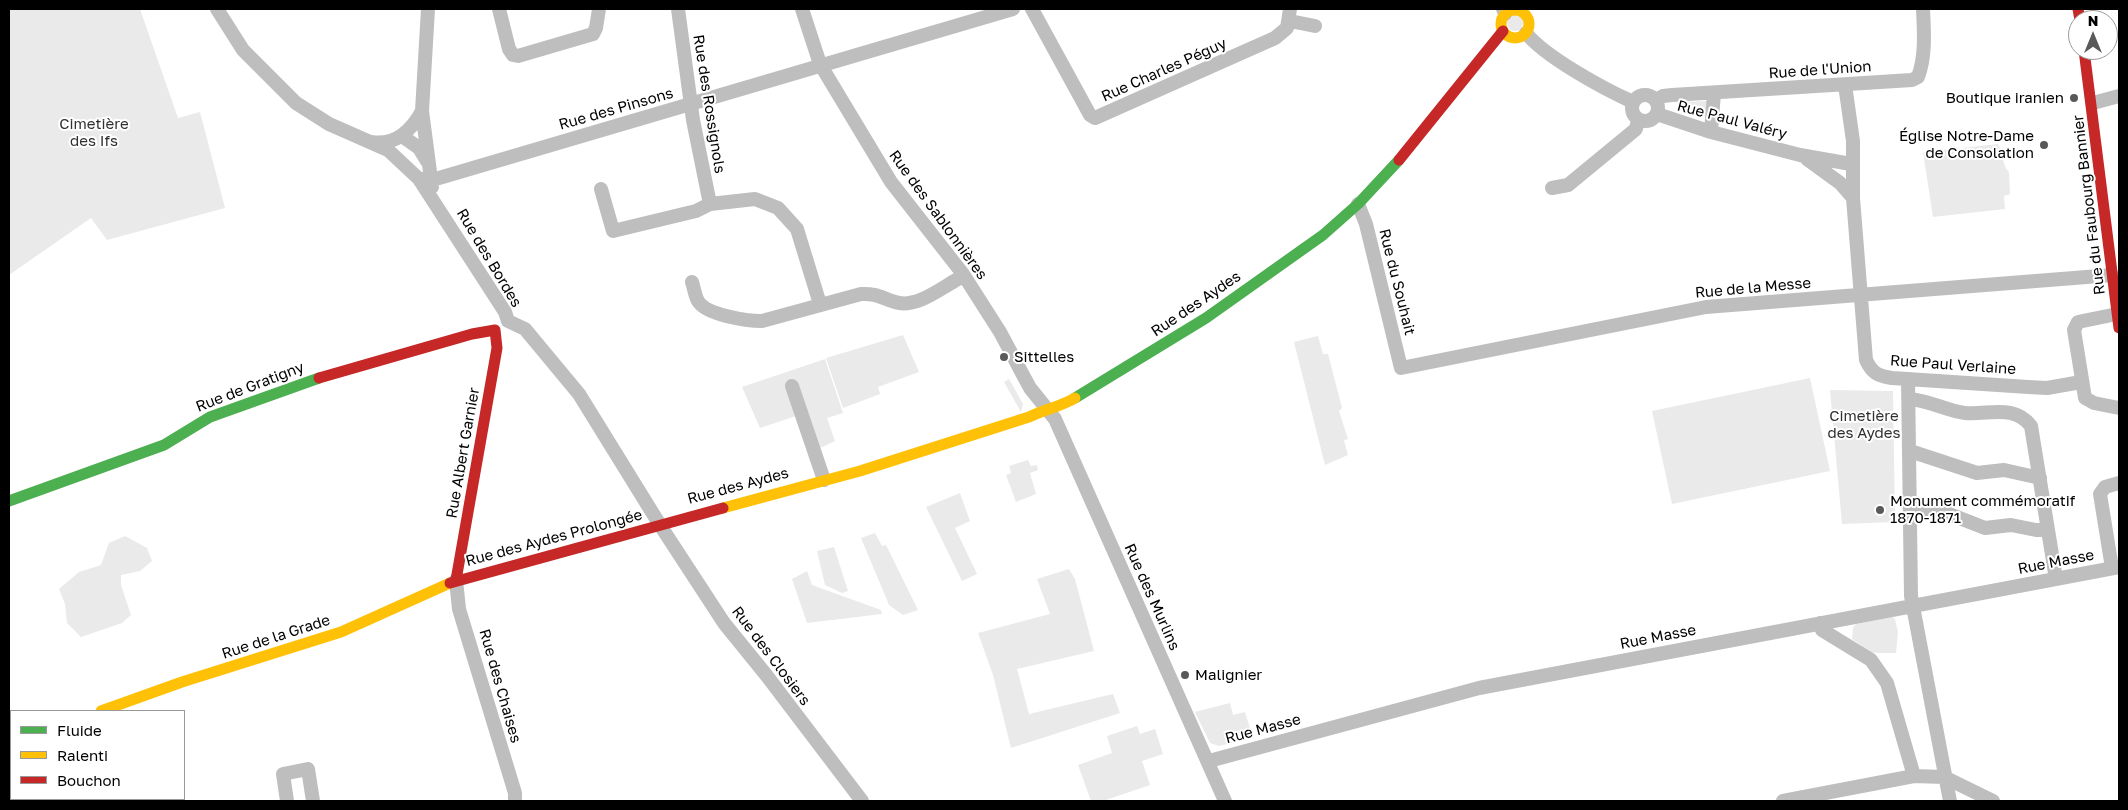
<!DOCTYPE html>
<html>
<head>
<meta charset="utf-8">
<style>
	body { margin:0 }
	#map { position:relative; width:2128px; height:810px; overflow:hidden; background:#fff; font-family:"Golos Text",sans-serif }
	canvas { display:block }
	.frame { position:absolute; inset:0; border:10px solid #000; pointer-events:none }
	.legend { position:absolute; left:10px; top:710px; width:175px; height:90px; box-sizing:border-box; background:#fff; border:1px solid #999; margin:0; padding:6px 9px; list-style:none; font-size:15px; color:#000 }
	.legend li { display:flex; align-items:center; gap:10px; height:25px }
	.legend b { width:25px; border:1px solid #999 }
	.north { position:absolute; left:2068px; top:10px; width:50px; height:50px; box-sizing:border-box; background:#fff; border:1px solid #999; border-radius:50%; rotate:0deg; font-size:14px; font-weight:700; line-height:20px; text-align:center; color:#000 }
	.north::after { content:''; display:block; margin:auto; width:18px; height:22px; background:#595959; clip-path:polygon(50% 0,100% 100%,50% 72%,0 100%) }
</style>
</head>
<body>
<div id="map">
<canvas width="2128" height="810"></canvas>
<div class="frame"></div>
<ul class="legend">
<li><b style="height:6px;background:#4caf50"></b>Fluide</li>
<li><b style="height:6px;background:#ffc107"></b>Ralenti</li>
<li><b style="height:6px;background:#c62828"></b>Bouchon</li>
</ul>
<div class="north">N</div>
</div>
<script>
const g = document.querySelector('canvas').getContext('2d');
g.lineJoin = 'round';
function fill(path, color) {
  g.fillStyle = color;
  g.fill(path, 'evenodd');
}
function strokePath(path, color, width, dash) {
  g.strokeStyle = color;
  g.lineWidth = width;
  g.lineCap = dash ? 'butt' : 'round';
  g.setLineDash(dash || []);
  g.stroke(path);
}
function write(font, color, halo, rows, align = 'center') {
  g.font = font + ' "Golos Text",sans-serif';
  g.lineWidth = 4;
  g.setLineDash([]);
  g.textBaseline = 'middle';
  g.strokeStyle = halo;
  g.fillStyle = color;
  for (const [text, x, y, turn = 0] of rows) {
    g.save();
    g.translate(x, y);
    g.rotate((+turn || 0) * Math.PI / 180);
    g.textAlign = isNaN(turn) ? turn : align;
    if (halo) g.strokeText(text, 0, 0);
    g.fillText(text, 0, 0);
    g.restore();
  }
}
const green = new Path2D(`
	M 9,9 L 140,9 L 178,118 L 200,112 L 225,208 L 107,240 L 91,218 L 9,275 Z
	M1507 23a8 8 0 1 1 16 0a8 8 0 1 1-16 0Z
	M 1707,101 L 1707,113 L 1702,116 L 1679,110 L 1679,105 L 1682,102 Z
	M 1998,144 C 2004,153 2001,164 2009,172 L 2010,194 L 2004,196 L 2005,209 L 1933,217 L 1923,152 Z
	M 903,335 L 919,372 L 878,387 L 880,394 L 843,408 L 826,358 Z
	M 1318,336 L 1323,354 L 1328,354 L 1342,408 L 1339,411 L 1348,439 L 1344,440 L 1348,455 L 1325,465 L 1294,342 Z
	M 825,359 L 843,413 L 827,418 L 835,441 L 818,449 L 796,416 L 760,428 L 742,387 Z
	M 1810,378 L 1830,471 L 1672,504 L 1652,411 Z
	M 1009,379 L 1023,404 L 1021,412 L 1004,382 Z
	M 1830,390 L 1893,391 L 1895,522 L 1842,524 Z
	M 1028,460 L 1031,466 L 1037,465 L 1038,470 L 1030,473 L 1036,494 L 1016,502 L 1006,475 L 1011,473 L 1009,466 Z
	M 960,493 L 970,521 L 955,528 L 977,574 L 962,581 L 926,507 Z
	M 875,533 L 882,546 L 886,545 L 918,610 L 903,615 L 889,605 L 861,538 Z
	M 125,536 L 147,548 L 152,561 L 140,571 L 121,575 L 121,585 L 131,615 L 122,623 L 81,637 L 67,623 L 65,604 L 59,589 L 79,572 L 101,565 L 109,543 Z
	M 834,547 L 848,591 L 842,593 L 825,585 L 817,551 Z
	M 1069,569 L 1075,579 L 1094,651 L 1017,669 L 1029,714 L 1113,694 L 1120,713 L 1011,748 L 993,675 L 978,633 L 1050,614 L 1037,579 Z
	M 807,571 L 812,585 L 881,610 L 882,614 L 807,623 L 792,579 Z
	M 1892,617 L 1895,619 L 1898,632 L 1896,653 L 1872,653 L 1852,639 L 1853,628 L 1856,624 Z
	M 1230,703 L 1233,715 L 1245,712 L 1253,738 L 1219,746 L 1210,743 L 1195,712 Z
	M 1137,726 L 1140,734 L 1155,729 L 1163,754 L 1142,761 L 1150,785 L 1103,801 L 1091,801 L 1078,765 L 1112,753 L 1107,736 Z`);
const street = new Path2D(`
	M 217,9 L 243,50 L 296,103 L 329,124 L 388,150 L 419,179 L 505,312 L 508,321
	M 428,9 L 422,111 L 432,187
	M 499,9 L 509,49 L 513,55 L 518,56 L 593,34 L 596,28 L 599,9
	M 678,9 L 693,120 L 710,204
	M 802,9 L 820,64 L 891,182 L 963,274 L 1000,332 L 1030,388 L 1055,419 L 1225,801
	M 1032,9 L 1090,115 L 1095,118 L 1275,38 L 1287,28 L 1290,9
	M 1503,9 L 1505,14
	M 1290,21 L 1315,26
	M 1526,33 C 1545,57 1604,89 1633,102
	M 1845,85 L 1853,141 L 1853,198 L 1866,360 C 1872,373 1878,376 1892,378 L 2028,387 L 2047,388 L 2081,382
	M1632 108a13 13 0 1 1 26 0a13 13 0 1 1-26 0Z
	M 1656,100 L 1663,96 L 1672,95 L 1912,80 L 1918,77 C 1926,56 1924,31 1923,9
	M 2093,103 L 2119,96
	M 1657,114 L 1711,132 L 1800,155 L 1851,164
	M 1711,132 L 1714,93
	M 402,136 L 419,148 L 427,161
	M 371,142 C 395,146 411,131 422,111
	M 1807,159 L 1840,183 L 1853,198
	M 419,179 L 439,178 L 1013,9
	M 1552,188 L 1568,185 L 1636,129 L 1638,119
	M 601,189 L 613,231 L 696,211 L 710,204 L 755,199 L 778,208 L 797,229 L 820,304
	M 1358,204 L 1366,224 L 1401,368 L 1706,307 L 2112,275
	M 692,282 C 694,288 695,296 698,301 C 706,315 747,321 762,321 L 861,294 C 875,293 882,298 895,302 C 916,309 941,288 958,279 L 963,274
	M 2117,314 L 2078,322 L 2074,330 L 2085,398 L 2094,403 L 2119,408
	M 508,321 L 525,329 L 579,394 L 660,525 L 724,623 L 767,676 L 862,801
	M 1908,379 L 1911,596 L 1950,801
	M 792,386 L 824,480
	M 1909,399 C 1929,400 1946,411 1965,413 C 1989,415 2014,404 2031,426 L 2056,579
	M 1910,451 L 1977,473 L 2004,470 L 2040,478
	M 1912,508 L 1939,510 L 1985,528 L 2011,525 L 2036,530 L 2048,530
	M 2112,568 L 2100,494 L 2105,487 L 2119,483
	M 456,580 L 459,609 L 515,793 L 515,801
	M 1820,623 L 1822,630 L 1871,660 L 1887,683 L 1914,776
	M 1209,761 L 1479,688 L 2119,567
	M 69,799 L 70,801
	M 287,801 L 283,774 L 308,769 L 313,801
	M 1783,801 L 1914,776 L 1944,777 L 1993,801`);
const fast = new Path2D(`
	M 1075,398 L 1206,318 L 1323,235 L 1358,204 L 1399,160
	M 9,501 L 164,445 L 210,417 L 319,378`);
const slow = new Path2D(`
	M1501 24a14 14 0 1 1 28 0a14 14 0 1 1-28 0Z
	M 723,508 L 860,471 L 1029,417 C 1045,409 1060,407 1075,398
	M 101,711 L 182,682 L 341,632 L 450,583`);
const jam = new Path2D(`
	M 2078,9 L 2080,20
	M 2084,50 L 2119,328
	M 1399,160 L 1503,31
	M 319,378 L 472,334 L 495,330 L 497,348 L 456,580
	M 450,583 L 723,508
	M 9,743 L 11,742`);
const markers = [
	[2074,98,5,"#595959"],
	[2044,145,5,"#595959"],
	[1004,357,5,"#595959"],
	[1880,510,5,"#595959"],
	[1185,675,5,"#595959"]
];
const streetNames = [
	["Rue Charles Péguy",1164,70,-24],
	["Rue de l'Union",1820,70,-4],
	["Rue des Rossignols",709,104,81],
	["Rue des Pinsons",616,109,-16],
	["Rue Paul Valéry",1732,120,15],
	["Rue du Faubourg Bannier",2089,205,-97],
	["Rue des Sablonnières",938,215,54],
	["Rue des Bordes",489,258,59],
	["Rue du Souhait",1397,282,76],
	["Rue de la Messe",1753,288,-5],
	["Rue des Aydes",1196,304,-34],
	["Rue Paul Verlaine",1953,365,4],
	["Rue de Gratigny",250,387,-21],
	["Rue Albert Garnier",463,453,-80],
	["Rue des Aydes",738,486,-15],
	["Rue des Aydes Prolongée",554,538,-15],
	["Rue Masse",2056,562,-11],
	["Rue des Murlins",1152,597,66],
	["Rue de la Grade",276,637,-18],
	["Rue Masse",1658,637,-11],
	["Rue des Closiers",771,656,53],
	["Rue des Chaises",500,686,74],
	["Rue Masse",1263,729,-15]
];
const poiNames = [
	["Boutique iranien",2064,98,"right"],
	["Église Notre-Dame",2034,136,"right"],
	["de Consolation",2034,153,"right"],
	["Sittelles",1014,357],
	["Monument commémoratif",1890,501],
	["1870-1871",1890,518],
	["Malignier",1195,675]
];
const parkNames = [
	["Cimetière",94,124],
	["des Ifs",94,141],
	["Cimetière",1864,416],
	["des Aydes",1864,433]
];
fill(green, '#eaeaea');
strokePath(street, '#bebebe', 14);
strokePath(fast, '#4caf50', 11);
strokePath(slow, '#ffc107', 11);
strokePath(jam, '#c62828', 11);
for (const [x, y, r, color] of markers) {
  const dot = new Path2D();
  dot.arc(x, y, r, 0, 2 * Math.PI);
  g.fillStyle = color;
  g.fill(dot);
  strokePath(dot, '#fff', 2);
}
write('15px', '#000', '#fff', streetNames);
write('15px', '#000', '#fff', poiNames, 'left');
write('15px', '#303030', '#fff', parkNames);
</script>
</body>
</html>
